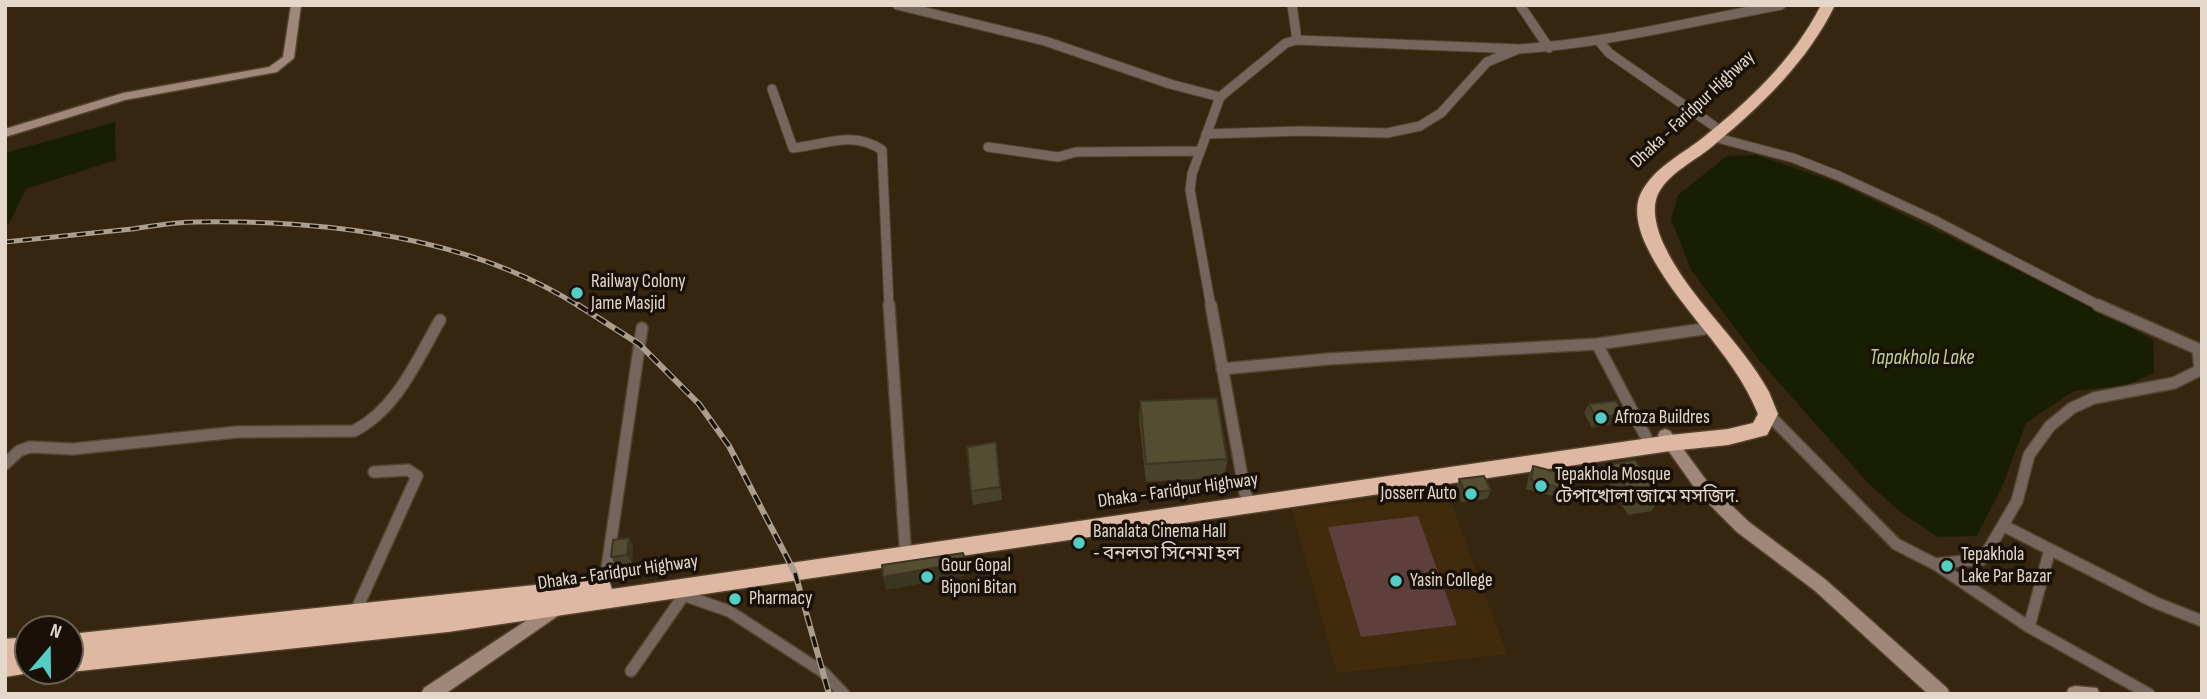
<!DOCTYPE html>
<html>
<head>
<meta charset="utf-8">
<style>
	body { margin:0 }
	#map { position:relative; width:2207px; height:699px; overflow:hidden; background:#37260f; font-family:"Sofia Sans Condensed",sans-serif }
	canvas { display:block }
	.frame { position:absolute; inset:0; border:7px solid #e3d8ca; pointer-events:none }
	.north { position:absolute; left:14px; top:615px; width:70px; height:70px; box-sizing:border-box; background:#191107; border:2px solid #6a6155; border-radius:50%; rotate:20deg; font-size:19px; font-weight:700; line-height:28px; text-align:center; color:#e3d8ca }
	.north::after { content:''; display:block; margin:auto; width:24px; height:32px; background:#54cdc7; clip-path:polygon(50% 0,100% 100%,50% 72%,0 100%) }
</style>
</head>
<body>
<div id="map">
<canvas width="2207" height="699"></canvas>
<div class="frame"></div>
<div class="north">N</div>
</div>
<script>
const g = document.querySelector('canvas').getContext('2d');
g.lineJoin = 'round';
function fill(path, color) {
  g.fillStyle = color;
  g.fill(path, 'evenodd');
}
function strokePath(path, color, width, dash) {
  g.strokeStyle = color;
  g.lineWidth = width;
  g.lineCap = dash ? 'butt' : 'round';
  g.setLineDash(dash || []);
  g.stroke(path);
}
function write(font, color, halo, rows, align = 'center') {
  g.font = font + ' "Sofia Sans Condensed","Noto Sans Bengali",sans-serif';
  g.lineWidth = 7;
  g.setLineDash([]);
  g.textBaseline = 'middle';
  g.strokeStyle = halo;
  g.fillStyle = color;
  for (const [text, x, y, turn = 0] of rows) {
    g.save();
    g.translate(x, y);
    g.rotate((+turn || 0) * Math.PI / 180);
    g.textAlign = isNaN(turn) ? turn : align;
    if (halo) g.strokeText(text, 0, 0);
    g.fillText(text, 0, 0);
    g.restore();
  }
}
const built = new Path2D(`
	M 1447,492 L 1507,654 L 1337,673 L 1292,509 Z`);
const green = new Path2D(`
	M 1418,516 L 1457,625 L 1361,637 L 1328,527 Z`);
const water = new Path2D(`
	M 115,122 L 116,160 L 26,189 L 9,224 L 5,224 L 5,153 Z
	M 1757,155 L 1838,183 L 2085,302 L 2153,340 L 2154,373 L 2127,385 L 2074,391 L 2026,423 L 2002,487 L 1977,536 L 1938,537 L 1899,511 L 1868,483 L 1759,360 L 1691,270 L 1671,219 L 1678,195 L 1727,156 Z`);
const streetFar1 = new Path2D(`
	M 897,5 L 1045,41 L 1170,84 L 1220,97
	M 1292,5 L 1297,40
	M 1520,5 L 1549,48
	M 1599,41 L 1609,53 L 1714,126
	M 772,89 L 793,148 C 825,145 852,130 882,150 L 889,307
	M 1206,134 L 1301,131 L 1387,133 L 1420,126 L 1441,113 L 1487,62 L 1516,50
	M 1714,137 L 1793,158 L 1839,176 L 1932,219 L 2102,307
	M 988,147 L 1058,157 L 1076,152 L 1200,151
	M 1211,307 L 1190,190 L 1192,174 L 1220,97 L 1286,43 L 1297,40 L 1519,49 C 1608,43 1694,21 1781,5`);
const street = new Path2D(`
	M 889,305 L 905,545
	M 1211,305 L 1245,493 L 1251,505
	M 1597,344 L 1646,437
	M 1222,369 L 1328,359 L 1597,344 L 1704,329
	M 1768,414 L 1896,544 L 1935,564 L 1983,559 L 2017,501 L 2029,455 L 2050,426 L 2072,408 L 2094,398 L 2174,383 L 2200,370 L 2198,349 L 2098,305
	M 5,464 L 19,451 L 30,447 L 73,449 L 237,432 L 354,431 C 397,409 417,360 440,320
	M 2004,526 L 2154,602 L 2202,621
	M 1935,564 L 2029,627 L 2149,694
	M 604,588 L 642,328
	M 677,593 L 729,611 L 823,672 L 844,694
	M 354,615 L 417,476 L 408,470 L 374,472
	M 2029,627 L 2050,549
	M 631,671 L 684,595`);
const secondary = new Path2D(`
	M 291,5 L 301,5 L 294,58 L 277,72 L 125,100 L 5,137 L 5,129 L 123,93 L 269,67 L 283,57 Z
	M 1665,429 L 1670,431 L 1709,484 L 1749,522 L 1826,580 L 1947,688 L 1950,694 L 1928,694 L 1814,590 L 1737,532 L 1699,494 L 1660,439 L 1658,435 L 1660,431 Z
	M 556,601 L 562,603 L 564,608 L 562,613 L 445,694 L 421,694 L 424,688 Z
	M 2075,686 L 2097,688 L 2100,694 L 2066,694 L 2069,688 Z`);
const highway = new Path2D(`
	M 1821,5 L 1835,5 C 1808,61 1761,106 1714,145 C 1697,160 1669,172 1658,194 C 1651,209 1657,230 1664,245 C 1690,300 1740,339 1769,392 L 1778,414 L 1767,435 L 1728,445 L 1670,451 L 448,632 L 70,672 L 68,671 L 70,671 L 70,634 L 601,578 L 609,581 L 612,589 L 1670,435 L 1728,429 L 1753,423 L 1758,414 C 1733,351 1675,307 1646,245 C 1639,230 1633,209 1641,193 C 1654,168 1679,156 1700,140 C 1747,103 1794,59 1821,5 Z
	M 28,637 L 28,671 L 36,672 L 5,677 L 5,639 Z`);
const railFar1 = new Path2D(`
	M 5,242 C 47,238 90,233 132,229 C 153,226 175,222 196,222 C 324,220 470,236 580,307`);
const rail = new Path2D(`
	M 578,305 L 639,344 L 699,404 L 729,446 L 795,573 L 829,694`);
const wall = new Path2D(`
	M 1140,401 L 1227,459 L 1225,477 L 1146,482 L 1139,420 Z
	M 1589,404 L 1623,414 L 1618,423 L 1592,428 L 1584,413 Z
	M 996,442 L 1002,500 L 973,505 L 971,491 Z
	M 1612,464 L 1660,498 L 1651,511 L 1628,515 L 1605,477 Z
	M 1533,466 L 1560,488 L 1556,497 L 1526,489 L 1529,475 Z
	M 1459,479 L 1491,490 L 1487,499 L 1461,502 L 1456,489 Z
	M 629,538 L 633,547 L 632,563 L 616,565 L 611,557 Z`);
const shadedWall = new Path2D(`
	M 1623,414 L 1618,423 L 1592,428 L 1596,418 Z
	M 629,538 L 633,547 L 632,563 L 627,555 Z
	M 966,562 L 968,575 L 886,590 L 883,577 Z`);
const building = new Path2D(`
	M 1217,398 L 1227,459 L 1146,464 L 1140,401 Z
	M 1616,401 L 1623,414 L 1596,418 L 1589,404 Z
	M 996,442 L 1000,487 L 971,491 L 967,447 Z
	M 1635,460 L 1660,498 L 1635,502 L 1612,464 Z
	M 1533,466 L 1560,473 L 1560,488 L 1531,480 Z
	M 1484,476 L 1491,490 L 1465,493 L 1459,479 Z
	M 629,538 L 627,555 L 611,557 L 613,540 Z
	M 963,553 L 966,562 L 883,577 L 882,565 Z`);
const markers = [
	[577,293,7,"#54cdc7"],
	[1601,418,7,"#54cdc7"],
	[1541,486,7,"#54cdc7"],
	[1471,494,7,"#54cdc7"],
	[1079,543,7,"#54cdc7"],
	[1947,566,7,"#54cdc7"],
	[927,577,7,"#54cdc7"],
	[1396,581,7,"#54cdc7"],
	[735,599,7,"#54cdc7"]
];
const streetNames = [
	["Dhaka - Faridpur Highway",1693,110,-43],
	["Dhaka - Faridpur Highway",1178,491,-8],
	["Dhaka - Faridpur Highway",618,573,-8]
];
const poiNames = [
	["Railway Colony",591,282],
	["Jame Masjid",591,304],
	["Afroza Buildres",1615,418],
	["Tepakhola Mosque",1555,475],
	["টেপাখোলা জামে মসজিদ.",1555,497],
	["Josserr Auto",1457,494,"right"],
	["Banalata Cinema Hall",1093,532],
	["- বনলতা সিনেমা হল",1093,554],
	["Tepakhola",1961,555],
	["Lake Par Bazar",1961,577],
	["Gour Gopal",941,566],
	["Biponi Bitan",941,588],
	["Yasin College",1410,581],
	["Pharmacy",749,599]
];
const waterNames = [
	["Tapakhola Lake",1922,359]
];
fill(built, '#412b0c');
fill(green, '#5e3f3c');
fill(water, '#181f00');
strokePath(streetFar1, '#53422d', 11);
strokePath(street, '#53422d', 14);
strokePath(secondary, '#53422d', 3);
strokePath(highway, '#53422d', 3);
strokePath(streetFar1, '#75665d', 9);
strokePath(street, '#75665d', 11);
fill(secondary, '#9f877a');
fill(highway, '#deb8a3');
strokePath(railFar1, '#ab9e8d', 5);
strokePath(rail, '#ab9e8d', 6);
strokePath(railFar1, '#191107', 2.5, [9]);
strokePath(rail, '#191107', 3.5, [11]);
fill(wall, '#48422a');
fill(shadedWall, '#3b3622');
fill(building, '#544d31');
strokePath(building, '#3b3622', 2);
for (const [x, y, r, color] of markers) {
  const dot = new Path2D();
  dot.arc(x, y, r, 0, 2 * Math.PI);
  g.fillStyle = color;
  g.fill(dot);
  strokePath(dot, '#191107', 2.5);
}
write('19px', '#e3d8ca', '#191107', streetNames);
write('19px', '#e3d8ca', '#191107', poiNames, 'left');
write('italic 21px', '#c1d093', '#191107', waterNames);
</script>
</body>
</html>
